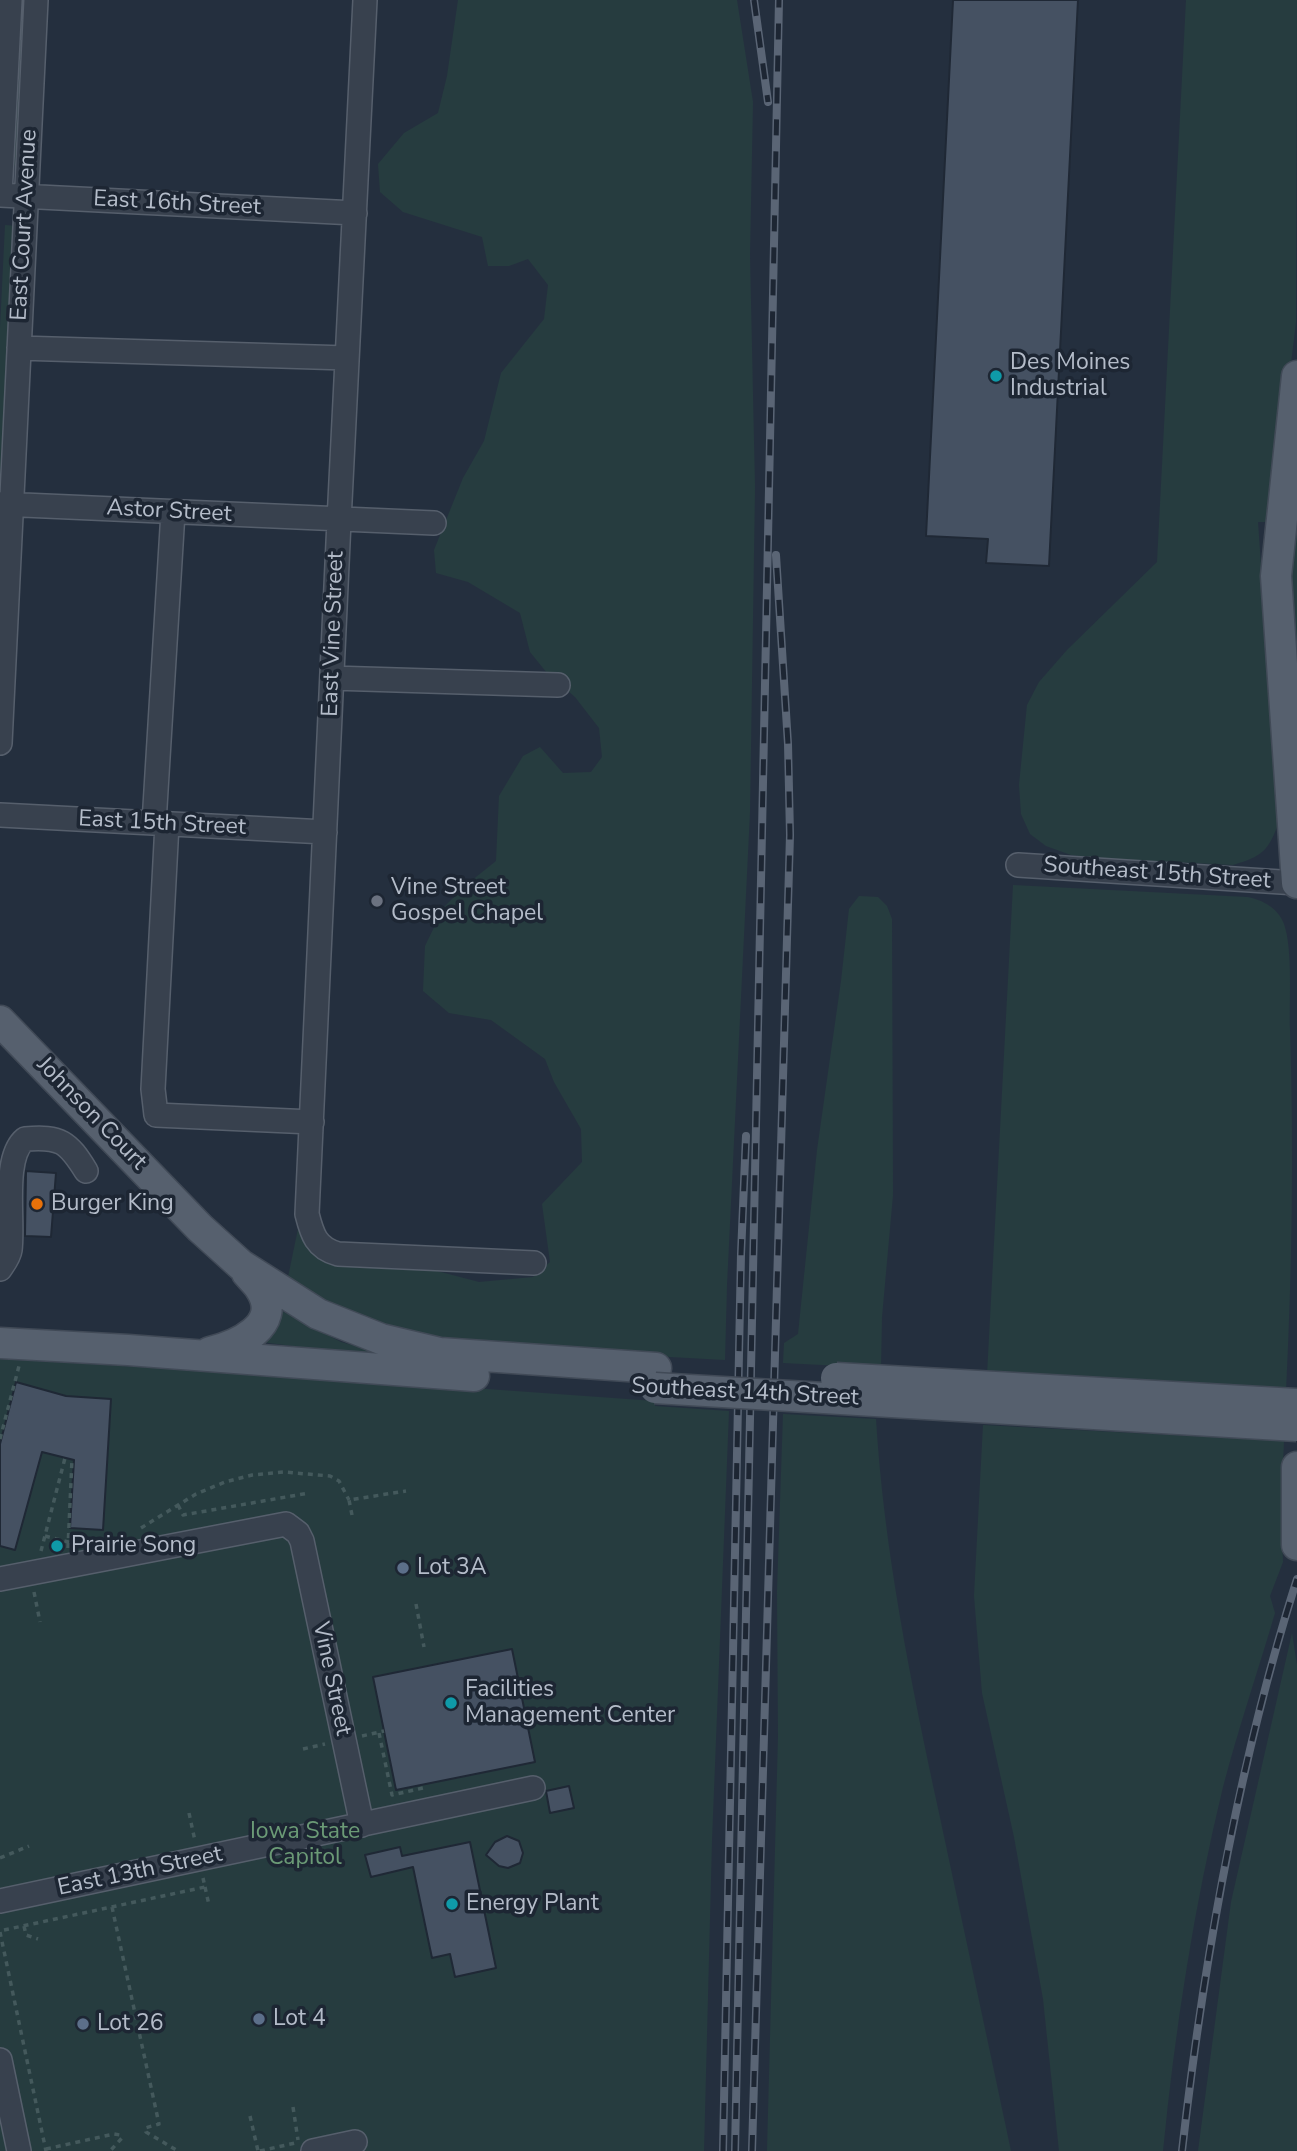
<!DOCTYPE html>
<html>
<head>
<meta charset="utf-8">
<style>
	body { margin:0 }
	canvas { display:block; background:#242f3e }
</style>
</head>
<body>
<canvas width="1297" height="2151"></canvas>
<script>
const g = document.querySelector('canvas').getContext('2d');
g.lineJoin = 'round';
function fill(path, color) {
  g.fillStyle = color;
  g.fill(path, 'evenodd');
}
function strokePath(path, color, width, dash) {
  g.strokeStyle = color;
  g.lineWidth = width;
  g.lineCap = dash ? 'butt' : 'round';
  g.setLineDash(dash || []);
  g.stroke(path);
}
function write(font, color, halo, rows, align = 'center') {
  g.font = font + ' "Nunito Sans",sans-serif';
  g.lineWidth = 7;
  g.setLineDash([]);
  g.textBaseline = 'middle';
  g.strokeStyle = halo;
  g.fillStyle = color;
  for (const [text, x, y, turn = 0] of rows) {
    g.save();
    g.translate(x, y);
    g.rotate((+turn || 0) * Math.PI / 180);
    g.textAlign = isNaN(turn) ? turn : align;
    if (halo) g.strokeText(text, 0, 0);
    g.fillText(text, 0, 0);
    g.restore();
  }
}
const green = new Path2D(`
	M 17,0 L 28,0 L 20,166 L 8,165 Z
	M 458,0 L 737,0 L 753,102 L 750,255 L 755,488 L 750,812 L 727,1285 L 725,1360 L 524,1349 L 444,1340 L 400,1330 L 354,1315 L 287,1282 L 300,1219 L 304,1236 L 479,1282 L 533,1277 L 550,1262 L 542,1204 L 582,1162 L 581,1129 L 554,1082 L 545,1059 L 491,1020 L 449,1013 L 423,991 L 425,946 L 444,907 L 466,885 L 496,861 L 499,796 L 523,756 L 540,747 L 563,773 L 591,772 L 602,757 L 599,728 L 575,697 L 547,673 L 530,652 L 520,613 L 468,582 L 436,573 L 434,550 L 463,478 L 484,441 L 501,373 L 544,319 L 548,285 L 528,259 L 509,266 L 488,266 L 482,237 L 403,212 L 380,192 L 378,164 L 404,133 L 438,113 L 447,76 Z
	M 1186,0 L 1297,0 L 1296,322 L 1282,437 L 1276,522 L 1258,522 L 1279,822 C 1268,851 1263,856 1233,865 L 1093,858 L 1071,855 L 1046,846 L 1030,834 L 1021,814 L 1019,785 L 1027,705 L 1039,682 L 1067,650 L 1157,562 Z
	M 5,225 L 17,226 L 5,475 L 0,474 L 0,328 Z
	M 1297,439 L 1297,651 L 1289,590 Z
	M 1013,885 L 1247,897 C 1263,900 1278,908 1284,924 C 1293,950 1289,1001 1290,1030 C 1294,1150 1292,1271 1286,1391 L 987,1375 Z
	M 859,896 L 878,897 L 887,906 L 892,919 L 893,1195 L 882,1317 L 881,1368 L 783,1363 L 784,1343 L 798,1334 L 817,1150 L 841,981 L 849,909 Z
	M 274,1307 L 341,1342 L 381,1353 L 380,1357 L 261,1342 Z
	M 0,1359 L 333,1378 L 655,1401 L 655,1406 L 729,1411 L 712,1840 L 704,2151 L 0,2151 Z
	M 783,1414 L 876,1419 C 884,1551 911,1683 939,1813 C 963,1925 987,2038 1011,2151 L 767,2151 L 778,1736 L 777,1591 Z
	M 983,1425 L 1284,1441 L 1281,1508 L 1283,1562 L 1270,1596 L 1275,1613 C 1258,1671 1238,1729 1223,1787 C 1194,1906 1175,2029 1163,2151 L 1059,2151 L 1043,1999 L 1014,1837 L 982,1693 L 974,1596 Z
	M 1292,1633 L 1297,1665 L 1297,2151 L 1198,2151 L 1231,1902 Z`);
const building = new Path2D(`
	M 953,0 L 1078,0 L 1049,566 L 986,563 L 988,539 L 926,536 Z
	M 26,1171 L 56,1173 L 51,1237 L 25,1236 Z
	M 16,1382 L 66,1396 L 111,1399 L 103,1530 L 70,1528 L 74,1460 L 42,1452 L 15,1550 L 0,1546 L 0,1444 Z
	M 512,1649 L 535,1762 L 396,1790 L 373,1677 Z
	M 569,1786 L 574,1808 L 550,1813 L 546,1791 Z
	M 507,1836 L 519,1841 L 523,1853 L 520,1863 L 508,1868 L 499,1866 L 486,1855 L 495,1842 Z
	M 470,1842 L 496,1968 L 455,1977 L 450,1954 L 432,1958 L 413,1867 L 371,1877 L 365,1855 L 400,1847 L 402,1856 Z`);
const path = new Path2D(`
	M 0,1439 L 19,1366
	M 178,1505 L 183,1515 L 309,1493
	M 352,1515 L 349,1500 L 406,1491
	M 141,1528 L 196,1494 L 225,1482 L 252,1475 L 284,1472 L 330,1476 L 339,1481 L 349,1500
	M 45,1536 L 76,1544
	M 68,1548 L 72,1459
	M 41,1551 L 65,1458
	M 34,1592 L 40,1622
	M 416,1604 L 424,1647
	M 379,1733 L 392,1795 L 423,1788 L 423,1792
	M 362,1736 L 384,1731
	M 303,1749 L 325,1744
	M 189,1813 L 195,1841
	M 0,1858 L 29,1846
	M 205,1887 L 209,1905
	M 112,1907 L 159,2124 L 145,2128 L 146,2132 L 178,2151
	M 24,1926 L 26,1935 L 38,1939
	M 4,1930 L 205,1887 L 203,1878
	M 0,1932 L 46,2151
	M 293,2107 L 298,2140
	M 250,2116 L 258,2151
	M 46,2149 L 114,2134 L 120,2135 L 122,2138 L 110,2151
	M 260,2151 L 295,2143`);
const minor = new Path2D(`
	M 365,0 L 339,521 L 307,1214 C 312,1234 316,1248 338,1254 L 534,1263
	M 0,195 L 355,213
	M 0,195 L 10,0
	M 19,348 L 347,358
	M 0,504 L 434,523
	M 332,678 L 558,685
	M 0,743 L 36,0
	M 0,815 L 325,832
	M 154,823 L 173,512
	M 167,824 L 153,1089 L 156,1115 L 312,1122
	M 1018,865 L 1297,883
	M 0,1269 C 4,1263 9,1257 10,1250 C 14,1221 2,1158 25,1139 C 61,1136 68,1142 86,1171
	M 0,1579 L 286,1524 L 298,1533 L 302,1541 L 362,1825
	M 0,1901 L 533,1788
	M 0,2060 L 19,2151
	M 313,2151 L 355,2142`);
const major = new Path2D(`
	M 1297,376 L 1276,576 L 1297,883
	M 0,1021 L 200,1228 L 241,1265 L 318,1314 L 381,1339 L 440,1353 L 656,1368
	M 0,1343 L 128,1350 L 474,1376
	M 210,1352 C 236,1346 283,1326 261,1290 C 258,1284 252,1279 247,1273
	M 1297,1467 L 1297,1545`);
const rail = new Path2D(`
	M 754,0 L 768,102
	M 723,2151 L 741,1254 L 746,1136
	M 735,2151 L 779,0
	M 752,2151 L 790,835 L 788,744 L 776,555
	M 1182,2151 C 1204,1958 1238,1764 1297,1579`);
const majorBridge = new Path2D(`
	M 836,1378 L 1297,1404
	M 655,1388 L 1297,1426`);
const markers = [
	[996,376,7,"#0f9aa8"],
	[377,901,7,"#6b7280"],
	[37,1204,7,"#e8710a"],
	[57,1546,7,"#0f9aa8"],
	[403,1568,7,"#5c6f8a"],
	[451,1703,7,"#0f9aa8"],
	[452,1904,7,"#0f9aa8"],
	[259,2019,7,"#5c6f8a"],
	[83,2024,7,"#5c6f8a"]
];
const streetNames = [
	["East 16th Street",177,204,3],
	["East Court Avenue",25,225,-87],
	["Astor Street",169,512,3],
	["East Vine Street",334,634,-88],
	["East 15th Street",162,824,3],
	["Southeast 15th Street",1157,874,4],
	["Johnson Court",91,1114,46],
	["Southeast 14th Street",745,1393,3],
	["Vine Street",331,1679,78],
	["East 13th Street",140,1872,-12]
];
const poiNames = [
	["Des Moines",1010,363],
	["Industrial",1010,389],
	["Vine Street",391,888],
	["Gospel Chapel",391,914],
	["Burger King",51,1204],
	["Prairie Song",71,1546],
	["Lot 3A",417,1568],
	["Facilities",465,1690],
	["Management Center",465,1716],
	["Energy Plant",466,1904],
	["Lot 4",273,2019],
	["Lot 26",97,2024]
];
const parkNames = [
	["Iowa State",305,1832],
	["Capitol",305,1858]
];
fill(green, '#263c3f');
fill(building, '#455162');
strokePath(building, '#1f2835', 2);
strokePath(minor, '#565f6c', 26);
strokePath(major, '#414a57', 33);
strokePath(path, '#44595c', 3.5, [5, 5]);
strokePath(minor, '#38414e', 23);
strokePath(major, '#56606e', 30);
strokePath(rail, '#5a6575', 8);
strokePath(rail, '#1d2633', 5, [16]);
strokePath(majorBridge, '#414a57', 33, []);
strokePath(majorBridge, '#56606e', 30);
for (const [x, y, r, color] of markers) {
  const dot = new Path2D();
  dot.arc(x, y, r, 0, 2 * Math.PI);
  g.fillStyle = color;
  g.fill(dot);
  strokePath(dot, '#1d2633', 2.5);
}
write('23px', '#b4bcc9', '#1d2633', streetNames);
write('23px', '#b4bcc9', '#1d2633', poiNames, 'left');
write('23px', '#6b9a76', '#1d2633', parkNames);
</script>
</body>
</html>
